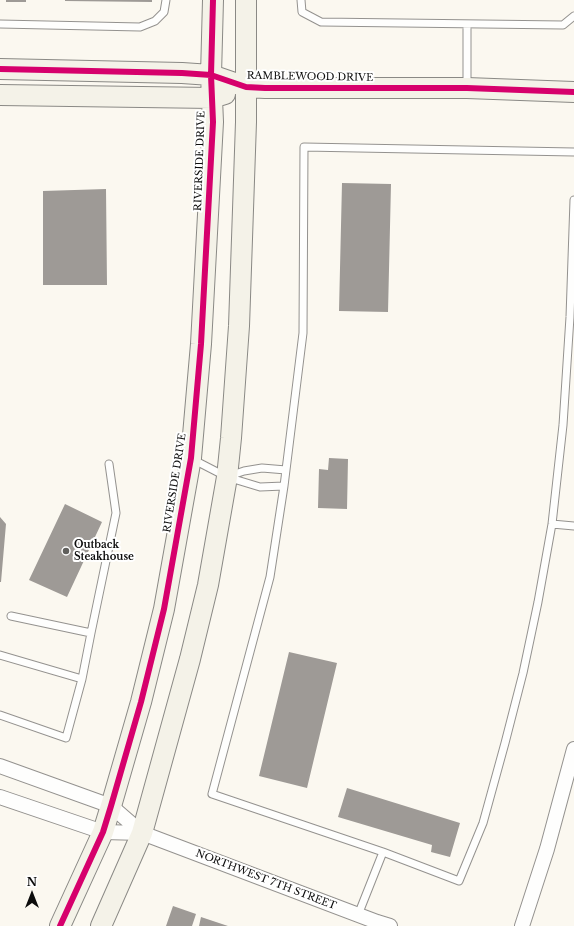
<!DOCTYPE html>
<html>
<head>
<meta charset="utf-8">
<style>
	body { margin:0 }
	#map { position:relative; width:574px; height:926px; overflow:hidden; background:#fbf8f0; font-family:"Libre Baskerville",serif }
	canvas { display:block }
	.north { position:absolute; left:12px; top:874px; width:40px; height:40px; -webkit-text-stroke:3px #fff; paint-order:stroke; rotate:0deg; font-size:11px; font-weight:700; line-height:16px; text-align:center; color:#0c0c0c }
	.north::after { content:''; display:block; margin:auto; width:14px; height:18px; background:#0c0c0c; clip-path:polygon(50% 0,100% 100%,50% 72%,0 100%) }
</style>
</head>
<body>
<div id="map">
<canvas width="574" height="926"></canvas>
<div class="north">N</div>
</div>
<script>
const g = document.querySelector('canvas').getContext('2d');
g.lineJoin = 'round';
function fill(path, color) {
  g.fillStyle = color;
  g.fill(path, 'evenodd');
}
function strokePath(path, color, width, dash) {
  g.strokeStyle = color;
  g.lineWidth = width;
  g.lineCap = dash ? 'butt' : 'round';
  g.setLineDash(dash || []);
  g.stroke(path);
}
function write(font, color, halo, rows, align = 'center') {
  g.font = font + ' "Libre Baskerville",serif';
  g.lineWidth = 4;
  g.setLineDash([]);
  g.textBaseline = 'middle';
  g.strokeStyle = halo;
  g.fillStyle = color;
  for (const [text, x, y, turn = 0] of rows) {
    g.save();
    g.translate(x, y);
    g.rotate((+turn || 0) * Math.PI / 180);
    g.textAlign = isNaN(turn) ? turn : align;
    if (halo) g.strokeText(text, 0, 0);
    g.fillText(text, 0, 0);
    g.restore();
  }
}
const building = new Path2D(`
	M 6,0 L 26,0 L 26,2 L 6,2 Z
	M 65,0 L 152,0 L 152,2 L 65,1 Z
	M 342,183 L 391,184 L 388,312 L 339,311 Z
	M 106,189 L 107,285 L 43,285 L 43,191 Z
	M 329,458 L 348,459 L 347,509 L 318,508 L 319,469 L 328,470 Z
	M 65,504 L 102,522 L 67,597 L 29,580 Z
	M 0,517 L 6,524 L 1,582 L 0,582 Z
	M 289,652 L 337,663 L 307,788 L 259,776 Z
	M 347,788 L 460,823 L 450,857 L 431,852 L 432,845 L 338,817 Z
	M 173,906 L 196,914 L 192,926 L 166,926 Z
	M 201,917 L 228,926 L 199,926 Z`);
const lane = new Path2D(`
	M 301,0 L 302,12 L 321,22 L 563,25 L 574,16
	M 0,24 L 140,27 L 155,21 L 164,12 L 166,0
	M 467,24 L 467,87
	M 574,152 L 304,147 L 303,333 L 284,486 L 270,577 L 212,794 L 383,852 L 459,881 L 483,823 L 505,743 L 523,673 L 538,602 L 552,524 L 563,425 L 570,317 L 574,200
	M 192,459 L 227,477 L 260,487 L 284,486
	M 229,476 L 244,471 L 262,468 L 286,470
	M 552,524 L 574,526
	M 11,616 L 91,633
	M 0,655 L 82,679
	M 0,715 L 66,738 L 82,679 L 91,633 L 116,513 L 109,464
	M 358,915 L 383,852`);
const street = new Path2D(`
	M 0,766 L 111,806 L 142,833
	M 0,797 L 103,832 L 142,833 L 377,922 L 390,926
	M 522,926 L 547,849 L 574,749`);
const secondary = new Path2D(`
	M 0,69 L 182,73 L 211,75 L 246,87 L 265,88 L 467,88 L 574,92
	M 0,95 L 212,98 L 225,94
	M 60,926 L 103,832 L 111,806 L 141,702 L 164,609 L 191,458 L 201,344 L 213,122 L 211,75 L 213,0
	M 101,926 L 142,833 L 190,659 L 208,585 L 227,477 L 231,438 L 239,326 L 246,122 L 246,0`);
const cycleway = new Path2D(`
	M 0,69 L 182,73 L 211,75 L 246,87 L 265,88 L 467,88 L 574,92
	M 60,926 L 103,832 L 111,806 L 141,702 L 164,609 L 191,458 L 201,344 L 213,122 L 211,75 L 213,0`);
const markers = [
	[66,551,4,"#605f5c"]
];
const streetNames = [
	["RAMBLEWOOD DRIVE",310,77,1],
	["RIVERSIDE DRIVE",200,161,-88],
	["RIVERSIDE DRIVE",175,483,-81],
	["NORTHWEST 7TH STREET",266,880,21]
];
const poiNames = [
	["Outback",74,545],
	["Steakhouse",74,557]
];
fill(building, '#9e9a96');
strokePath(lane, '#94928f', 9);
strokePath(street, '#94928f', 16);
strokePath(secondary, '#8a8985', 22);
strokePath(lane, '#fefefd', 7);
strokePath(street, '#fefefd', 14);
strokePath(secondary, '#f4f2e8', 20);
strokePath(cycleway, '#d6006c', 6);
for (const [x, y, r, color] of markers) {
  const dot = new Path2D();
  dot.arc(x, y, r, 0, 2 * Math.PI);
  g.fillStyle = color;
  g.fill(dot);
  strokePath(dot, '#fff', 1.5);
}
write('10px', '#0c0c0c', '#fff', streetNames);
write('bold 10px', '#0c0c0c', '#fff', poiNames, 'left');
</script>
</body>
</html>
